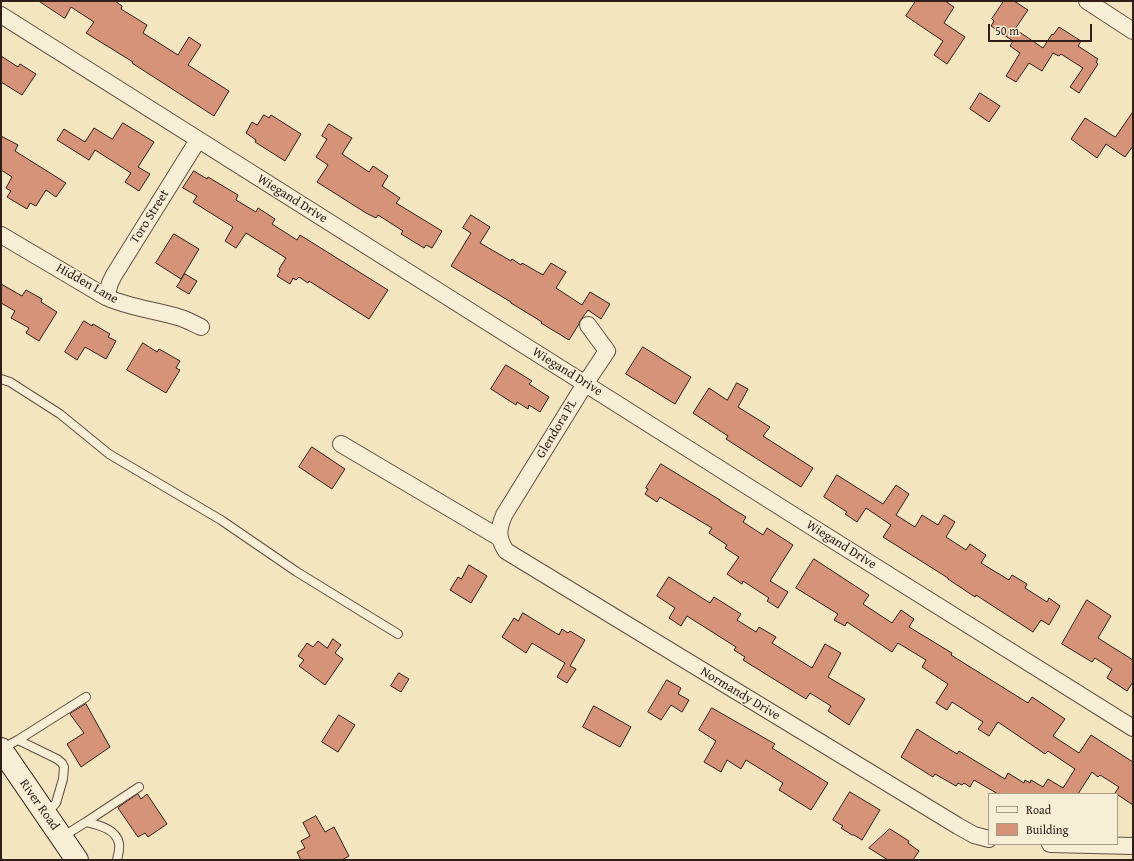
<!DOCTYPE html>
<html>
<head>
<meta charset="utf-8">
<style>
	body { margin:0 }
	#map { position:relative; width:1134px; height:861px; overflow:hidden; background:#f3e5c0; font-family:"Gentium Book Plus",serif }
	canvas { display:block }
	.frame { position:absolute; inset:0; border:2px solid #301f18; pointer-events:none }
	.legend { position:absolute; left:988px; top:793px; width:130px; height:52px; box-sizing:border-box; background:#f7eed6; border:1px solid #a79b8a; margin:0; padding:5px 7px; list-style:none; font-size:12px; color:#301f18 }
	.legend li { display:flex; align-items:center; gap:8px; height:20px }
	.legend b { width:20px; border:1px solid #a79b8a }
	.scale { position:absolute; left:988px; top:24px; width:104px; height:18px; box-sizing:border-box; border:2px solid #301f18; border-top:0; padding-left:5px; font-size:12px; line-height:14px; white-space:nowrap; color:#301f18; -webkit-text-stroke:3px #f7eed6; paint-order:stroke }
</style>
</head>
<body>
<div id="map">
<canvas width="1134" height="861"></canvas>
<div class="frame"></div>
<ul class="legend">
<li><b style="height:5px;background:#f7eed6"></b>Road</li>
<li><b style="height:11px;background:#d5947a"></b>Building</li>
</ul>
<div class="scale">50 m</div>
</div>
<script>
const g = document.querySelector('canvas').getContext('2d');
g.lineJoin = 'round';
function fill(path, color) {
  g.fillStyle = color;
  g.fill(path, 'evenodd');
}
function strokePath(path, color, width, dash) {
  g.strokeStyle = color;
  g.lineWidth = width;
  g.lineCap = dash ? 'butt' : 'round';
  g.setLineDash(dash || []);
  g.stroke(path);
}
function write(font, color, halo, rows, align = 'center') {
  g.font = font + ' "Gentium Book Plus",serif';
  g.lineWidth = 3;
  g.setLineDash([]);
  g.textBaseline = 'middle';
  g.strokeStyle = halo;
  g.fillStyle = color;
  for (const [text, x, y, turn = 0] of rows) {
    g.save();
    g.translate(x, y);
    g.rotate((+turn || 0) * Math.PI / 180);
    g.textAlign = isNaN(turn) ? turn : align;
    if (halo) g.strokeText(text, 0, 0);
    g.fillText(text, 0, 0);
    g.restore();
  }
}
const building = new Path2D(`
	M 39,1 L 115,1 L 122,6 L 121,9 L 147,25 L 143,33 L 178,55 L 189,37 L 201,45 L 188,65 L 229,91 L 214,116 L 132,63 L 133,62 L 86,33 L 94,22 L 71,7 L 65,18 Z
	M 916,1 L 945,1 L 954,7 L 944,23 L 965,37 L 947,64 L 934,55 L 943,41 L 906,16 Z
	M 1004,1 L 1014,1 L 1028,10 L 1015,29 L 1043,48 L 1052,34 L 1053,35 L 1059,27 L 1081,41 L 1078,46 L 1098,59 L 1096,62 L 1098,64 L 1079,93 L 1070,87 L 1083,68 L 1061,54 L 1059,56 L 1053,53 L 1042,71 L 1029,63 L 1016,82 L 1006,76 L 1020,53 L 1010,46 L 1013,41 L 991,26 L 994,21 L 992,19 Z
	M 1,56 L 18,67 L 20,64 L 36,74 L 22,95 L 1,82 Z
	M 980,93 L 1000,106 L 989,122 L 970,109 Z
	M 1133,112 L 1133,146 L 1125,157 L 1106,144 L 1097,158 L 1071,139 L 1085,118 L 1115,137 Z
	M 264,115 L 269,118 L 271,115 L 301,134 L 285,161 L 255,142 L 256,140 L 246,133 L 252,122 L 257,125 Z
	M 123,123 L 154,142 L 138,167 L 150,174 L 139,191 L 125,182 L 131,173 L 95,150 L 89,160 L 57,140 L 64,129 L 85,142 L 94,128 L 112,139 Z
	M 329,124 L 352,138 L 342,154 L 369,172 L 373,166 L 388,176 L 382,186 L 400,198 L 396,203 L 442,231 L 432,248 L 426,245 L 424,248 L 401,234 L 403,231 L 378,215 L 376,218 L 366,213 L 317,182 L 328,165 L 316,157 L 327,139 L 322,136 Z
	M 1,136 L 18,145 L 15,151 L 66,183 L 56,197 L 46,190 L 36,206 L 30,203 L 27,209 L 7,197 L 11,191 L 6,188 L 12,177 L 1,170 Z
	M 194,171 L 207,179 L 208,177 L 238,195 L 236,200 L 256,212 L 258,208 L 275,219 L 272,224 L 297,240 L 300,235 L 388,290 L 369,319 L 309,281 L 308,283 L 299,277 L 296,280 L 293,278 L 290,284 L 277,276 L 280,271 L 279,269 L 286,258 L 246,233 L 236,248 L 225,241 L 233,227 L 193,202 L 197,196 L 183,188 Z
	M 471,215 L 490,227 L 480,243 L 511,261 L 512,259 L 521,265 L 522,263 L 543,275 L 551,263 L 566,272 L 556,288 L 582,305 L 590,292 L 610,304 L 601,319 L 588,310 L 580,321 L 579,324 L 569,340 L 541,323 L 542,322 L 511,303 L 511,302 L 451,266 L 471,233 L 463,228 Z
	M 174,234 L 199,249 L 181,279 L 156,263 Z
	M 185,274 L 197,281 L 189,294 L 177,287 Z
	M 1,284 L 22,296 L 26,290 L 42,299 L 41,302 L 57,312 L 39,341 L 26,333 L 29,328 L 11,318 L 15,311 L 1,303 Z
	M 84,321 L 92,326 L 93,324 L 110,334 L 108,337 L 116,341 L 106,359 L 85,347 L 77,360 L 65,352 Z
	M 143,343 L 157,352 L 159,349 L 180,361 L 176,368 L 180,370 L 166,393 L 127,370 Z
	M 643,347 L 691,377 L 675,404 L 626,374 Z
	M 506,365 L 532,381 L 529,384 L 549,397 L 540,412 L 529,405 L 528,409 L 517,402 L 516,405 L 491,389 Z
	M 737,383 L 748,389 L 738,407 L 770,427 L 763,436 L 813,468 L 801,487 L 726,439 L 728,436 L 693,413 L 709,388 L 727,400 Z
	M 312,447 L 345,469 L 332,489 L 299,467 Z
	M 661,464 L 720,500 L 720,501 L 746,517 L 743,522 L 763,535 L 767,528 L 793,545 L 770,581 L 788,592 L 778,608 L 767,601 L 769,598 L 743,581 L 742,584 L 727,574 L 739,557 L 725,548 L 727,545 L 709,533 L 712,528 L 660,497 L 657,502 L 645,494 L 648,489 L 646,488 Z
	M 837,475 L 883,504 L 896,485 L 909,494 L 896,515 L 915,527 L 922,515 L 938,525 L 944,515 L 955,522 L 946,537 L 966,550 L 970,544 L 986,555 L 981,563 L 1009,580 L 1012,575 L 1027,584 L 1025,588 L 1047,602 L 1049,598 L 1060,606 L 1049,625 L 1041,620 L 1033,632 L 976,595 L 975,597 L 948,579 L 948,578 L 883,537 L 891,525 L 866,508 L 857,522 L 845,514 L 847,512 L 824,497 Z
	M 814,559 L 869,595 L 863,604 L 892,623 L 901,610 L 914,619 L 909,627 L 952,653 L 951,655 L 1028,703 L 1032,697 L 1065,719 L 1053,736 L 1079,753 L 1091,735 L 1133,762 L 1133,805 L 1115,793 L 1119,787 L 1100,775 L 1098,777 L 1092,772 L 1078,794 L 998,794 L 974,780 L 970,787 L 964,783 L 962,785 L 958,783 L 956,786 L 935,774 L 933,777 L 901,757 L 917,729 L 957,754 L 959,751 L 1005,779 L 1008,773 L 1024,783 L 1025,780 L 1030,783 L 1031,780 L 1043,787 L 1048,779 L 1063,788 L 1075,769 L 1048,751 L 1045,754 L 998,722 L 989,736 L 978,729 L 983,722 L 952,702 L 947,710 L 936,703 L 948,684 L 922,667 L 926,660 L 898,643 L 892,652 L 847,622 L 845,626 L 834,620 L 838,614 L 796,588 Z
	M 469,565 L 487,576 L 471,603 L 450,590 L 458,577 L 461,579 Z
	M 669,577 L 710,603 L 714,597 L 741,614 L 737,620 L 756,632 L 759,627 L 776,637 L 772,643 L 812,668 L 825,644 L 841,653 L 828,677 L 865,699 L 849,725 L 828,711 L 831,706 L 810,693 L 806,699 L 743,660 L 745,657 L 734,650 L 736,647 L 687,616 L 681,626 L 669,618 L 675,608 L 657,596 Z
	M 1087,600 L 1111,616 L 1098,638 L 1133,660 L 1133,682 L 1127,691 L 1107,678 L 1112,669 L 1095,658 L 1092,662 L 1062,644 Z
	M 523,613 L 559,635 L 562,629 L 568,633 L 570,631 L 585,640 L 570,666 L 576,669 L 567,683 L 557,677 L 565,663 L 532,643 L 526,653 L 502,637 L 514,618 L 518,621 Z
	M 333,639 L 341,645 L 335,653 L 343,659 L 325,685 L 299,666 L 304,660 L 298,656 L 307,643 L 313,647 L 318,641 L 327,648 Z
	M 399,673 L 409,679 L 401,692 L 391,686 Z
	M 667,680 L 681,688 L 678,694 L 689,700 L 682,712 L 671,705 L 661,720 L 648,712 Z
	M 86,704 L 110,747 L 81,767 L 67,744 L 84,733 L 70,714 Z
	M 594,706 L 631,727 L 620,747 L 583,727 Z
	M 712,708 L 775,744 L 772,748 L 828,783 L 811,810 L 779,790 L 783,783 L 746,760 L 741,769 L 727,760 L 721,772 L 704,762 L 716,741 L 699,730 Z
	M 339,715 L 355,725 L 338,752 L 322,742 Z
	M 850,792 L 880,810 L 862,840 L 854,835 L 852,835 L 841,828 L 843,826 L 833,820 Z
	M 138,794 L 141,799 L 147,794 L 167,824 L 148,837 L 145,833 L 138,837 L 118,808 Z
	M 316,816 L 325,832 L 334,827 L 349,856 L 342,860 L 301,860 L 297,852 L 305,848 L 301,841 L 310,836 L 303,823 Z
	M 890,829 L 909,841 L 908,843 L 919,851 L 913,860 L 888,860 L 869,848 Z`);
const path = new Path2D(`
	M 1,859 L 2,860`);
const lane = new Path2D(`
	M 1,379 L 10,382 L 60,414 L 109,454 L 221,520 L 297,572 L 398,634
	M 18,740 L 57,759 L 62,763 L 64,767 L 63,779 L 56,803 L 46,814
	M 1,749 L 18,740 L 86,697
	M 86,822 L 139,787
	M 62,837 L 86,822 C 98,825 117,829 119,844 C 120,849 118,855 117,860`);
const street = new Path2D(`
	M 1087,1 L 1133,31
	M 1,15 L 820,532 L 1133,728
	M 1,235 L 106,297 C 130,308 156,310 181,318 C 188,320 194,324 201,327
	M 106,297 L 110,283 L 114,275 L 198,140
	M 588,325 L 607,351 L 585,384 L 504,515 C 498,530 497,537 506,551 L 958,826 L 974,835 L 989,839
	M 341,444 L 500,538
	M 1050,844 L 1133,846`);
const secondary = new Path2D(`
	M 1,749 L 77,860`);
const streetNames = [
	["Wiegand Drive",292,199,32],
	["Toro Street",150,217,-58],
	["Hidden Lane",87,284,29],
	["Wiegand Drive",567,372,32],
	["Glendora PL",557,429,-59],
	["Wiegand Drive",841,545,32],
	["Normandy Drive",740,694,31],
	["River Road",39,805,55]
];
fill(building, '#d5947a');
strokePath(building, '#301f18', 1);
strokePath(lane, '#615042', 10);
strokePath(street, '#615042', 18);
strokePath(secondary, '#301f18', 24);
strokePath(path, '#301f18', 2.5, [3, 2]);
strokePath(lane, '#f7eed6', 8);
strokePath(street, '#f7eed6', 16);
strokePath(secondary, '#f7eed6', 22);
write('13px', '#301f18', '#f7eed6', streetNames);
</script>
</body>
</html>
